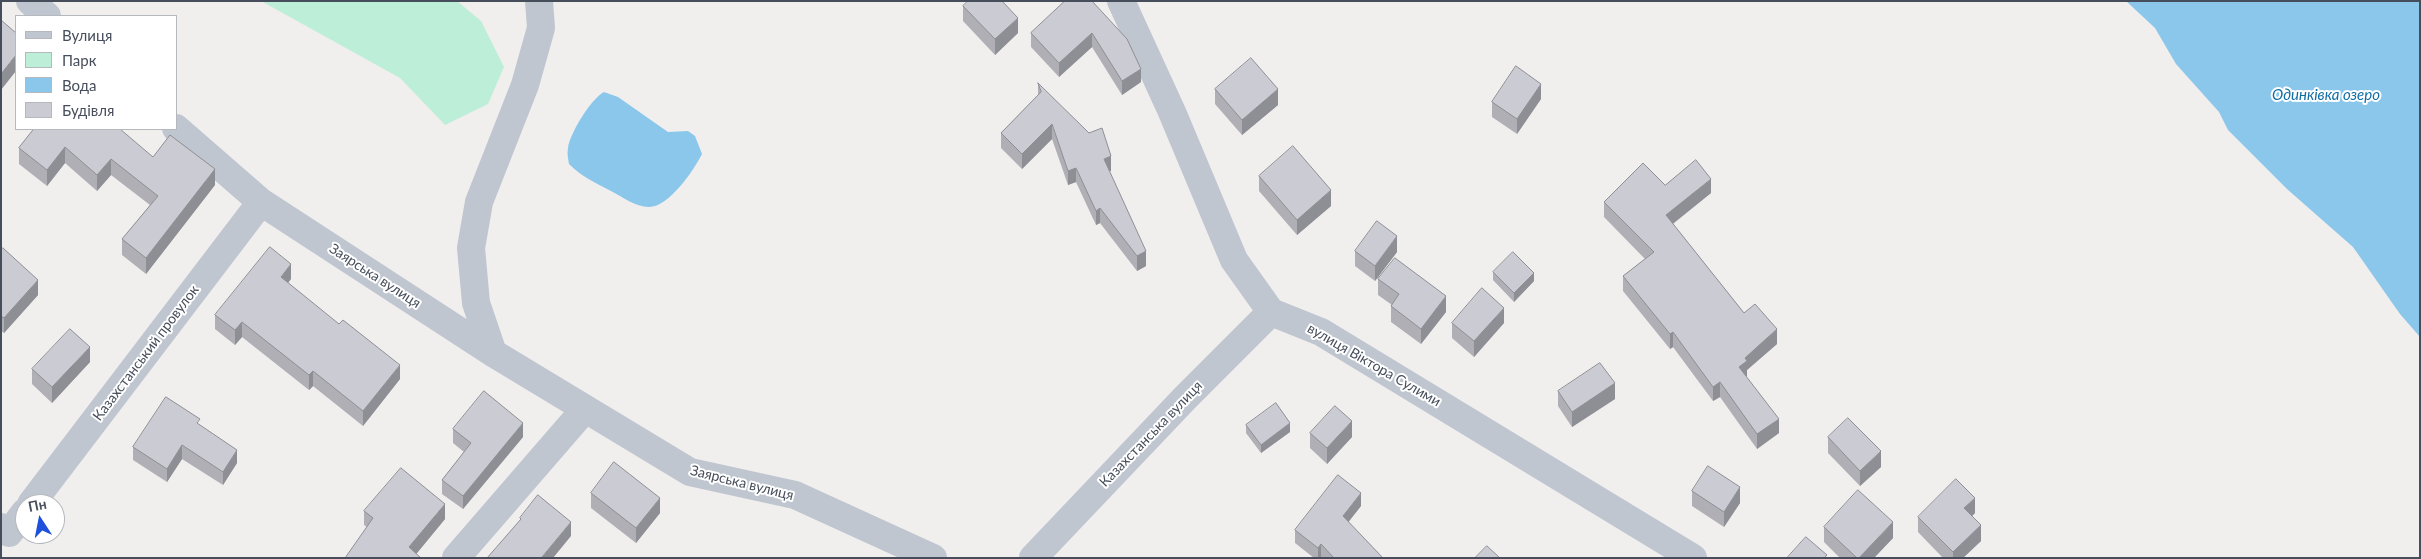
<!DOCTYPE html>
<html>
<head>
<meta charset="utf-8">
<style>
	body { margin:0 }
	#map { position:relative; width:2421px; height:559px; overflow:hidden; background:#f1eeee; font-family:Lato,sans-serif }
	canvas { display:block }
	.frame { position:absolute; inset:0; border:2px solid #474e5b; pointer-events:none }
	.legend { position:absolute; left:15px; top:15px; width:162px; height:115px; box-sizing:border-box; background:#fff; border:1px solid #b5b8bd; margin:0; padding:6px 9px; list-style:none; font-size:15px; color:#474e5b }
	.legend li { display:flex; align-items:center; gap:10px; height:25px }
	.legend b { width:25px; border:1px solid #b5b8bd }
	.north { position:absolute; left:15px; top:494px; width:50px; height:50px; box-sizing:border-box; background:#fff; border:1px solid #b5b8bd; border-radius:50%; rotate:349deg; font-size:14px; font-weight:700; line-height:20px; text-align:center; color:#474e5b }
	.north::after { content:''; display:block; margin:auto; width:18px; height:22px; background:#1d51dc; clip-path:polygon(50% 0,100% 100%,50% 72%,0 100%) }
</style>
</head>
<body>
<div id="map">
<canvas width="2421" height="559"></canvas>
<div class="frame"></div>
<ul class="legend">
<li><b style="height:6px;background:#bfc6d0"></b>Вулиця</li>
<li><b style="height:14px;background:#bdeed8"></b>Парк</li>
<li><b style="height:14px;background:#8bc7ea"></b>Вода</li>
<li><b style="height:14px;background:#cbccd3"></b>Будівля</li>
</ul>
<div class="north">Пн</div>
</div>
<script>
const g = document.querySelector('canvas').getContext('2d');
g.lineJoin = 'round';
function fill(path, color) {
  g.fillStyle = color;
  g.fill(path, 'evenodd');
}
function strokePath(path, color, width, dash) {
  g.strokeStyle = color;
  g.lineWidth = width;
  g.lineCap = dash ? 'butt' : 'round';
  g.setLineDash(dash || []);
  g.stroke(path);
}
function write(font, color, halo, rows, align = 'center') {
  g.font = font + ' Lato,sans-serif';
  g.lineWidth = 4;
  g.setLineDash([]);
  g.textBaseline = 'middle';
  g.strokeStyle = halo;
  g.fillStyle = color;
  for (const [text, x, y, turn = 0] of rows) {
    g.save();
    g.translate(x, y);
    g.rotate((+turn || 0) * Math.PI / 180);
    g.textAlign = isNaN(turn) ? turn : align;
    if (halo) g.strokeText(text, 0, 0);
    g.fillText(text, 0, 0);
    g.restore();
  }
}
const green = new Path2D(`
	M 261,1 L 457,1 L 481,21 L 504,67 L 488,104 L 445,125 L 400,78 Z`);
const water = new Path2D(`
	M 2126,1 L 2420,1 L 2420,337 L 2400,314 L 2353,247 L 2287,189 L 2228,130 L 2219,112 L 2176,64 L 2155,28 Z
	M 604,92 L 618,97 L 668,132 L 688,131 L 695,136 L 702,154 C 694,170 669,207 649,207 C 635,207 623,197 611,191 C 595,183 581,176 569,164 C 568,159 567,153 568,148 C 570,133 591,99 604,92 Z`);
const minor = new Path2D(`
	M 30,1 L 47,16
	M 1121,1 L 1172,112 L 1234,260 L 1271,312 L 1321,332 L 1693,558
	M 176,128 L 261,202 L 493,353 L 690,472 L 795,495 L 933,558
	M 493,353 L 476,303 L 471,248 L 479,202 L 525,85 L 541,28 L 539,1
	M 31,504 L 261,202
	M 1,527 L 9,533 L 25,512
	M 456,558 L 585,409
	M 1033,558 L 1185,398 L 1271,312`);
const wall = new Path2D(`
	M 1063,1 L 1092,1 L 1141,82 L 1122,95 L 1092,47 L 1059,77 L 1031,47 L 1031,33 L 1063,3 Z
	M 963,6 L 1018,33 L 995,55 L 963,21 Z
	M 1038,83 L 1111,171 L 1109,171 L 1146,266 L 1137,271 L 1100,223 L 1096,225 L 1076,182 L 1068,185 L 1052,139 L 1022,169 L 1001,148 L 1001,133 L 1038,95 Z
	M 1215,89 L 1278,105 L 1242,135 L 1215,104 Z
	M 1541,99 L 1517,134 L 1492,117 L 1492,102 Z
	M 34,129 L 153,157 L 215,185 L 146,274 L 122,255 L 122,239 L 150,205 L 111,175 L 97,191 L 65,163 L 47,186 L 19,164 L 19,148 Z
	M 1259,176 L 1331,206 L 1297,235 L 1259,191 Z
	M 1665,185 L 1711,193 L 1673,224 L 1744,313 L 1777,344 L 1747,370 L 1747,376 L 1746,376 L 1779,433 L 1757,449 L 1720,397 L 1713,401 L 1673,347 L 1670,349 L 1623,291 L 1623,276 L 1645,259 L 1604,217 L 1604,202 Z
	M 1,250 L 38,295 L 4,333 L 1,331 Z
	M 1355,251 L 1397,252 L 1375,281 L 1355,266 Z
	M 1493,272 L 1534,281 L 1514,302 L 1493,280 Z
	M 291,279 L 288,283 L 400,379 L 363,426 L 313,386 L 309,390 L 242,337 L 235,345 L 215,329 L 215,315 Z
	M 1378,279 L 1446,312 L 1421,344 L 1391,322 L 1391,306 L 1392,305 L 1378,295 Z
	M 1452,323 L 1504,323 L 1474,357 L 1452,338 Z
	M 90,362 L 52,403 L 32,384 L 32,369 Z
	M 1558,391 L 1615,399 L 1572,427 L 1558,406 Z
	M 200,425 L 237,463 L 223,485 L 182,459 L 167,482 L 133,460 L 133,447 Z
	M 1246,425 L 1290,432 L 1261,453 L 1246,433 Z
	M 453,429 L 523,437 L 463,509 L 442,494 L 442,480 L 464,452 L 453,443 Z
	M 1310,433 L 1352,437 L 1327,464 L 1310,448 Z
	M 1828,437 L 1881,467 L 1860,486 L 1828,453 Z
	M 1692,491 L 1740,503 L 1724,527 L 1692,506 Z
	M 591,493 L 660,513 L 636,543 L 591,508 Z
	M 1361,506 L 1348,522 L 1383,558 L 1322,558 L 1321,557 L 1320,558 L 1314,558 L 1295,543 L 1295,530 Z
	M 364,511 L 445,519 L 416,554 L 367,527 L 364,525 Z
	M 1975,513 L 1972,516 L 1981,541 L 1963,558 L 1943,558 L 1918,532 L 1918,517 Z
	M 1824,527 L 1893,538 L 1874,558 L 1840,558 L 1824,542 Z`);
const shadedWall = new Path2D(`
	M 1018,18 L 1018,33 L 995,55 L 995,39 Z
	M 1092,33 L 1092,47 L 1059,77 L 1059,63 Z
	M 16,55 L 16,71 L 1,90 L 1,74 Z
	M 1141,69 L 1141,82 L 1122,95 L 1122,81 Z
	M 1541,84 L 1541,99 L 1517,134 L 1517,119 Z
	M 1278,89 L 1278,105 L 1242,135 L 1242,120 Z
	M 1052,124 L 1052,139 L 1022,169 L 1022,154 Z
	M 65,147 L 65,163 L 47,186 L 47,170 Z
	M 1111,156 L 1111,171 L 1104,173 L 1104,159 Z
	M 111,159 L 111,175 L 97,191 L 97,175 Z
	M 1076,168 L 1076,182 L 1068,185 L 1068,171 Z
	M 215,169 L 215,185 L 146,274 L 146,258 Z
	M 1711,179 L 1711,193 L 1666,229 L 1666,215 Z
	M 1331,190 L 1331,206 L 1297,235 L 1297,220 Z
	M 1100,208 L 1100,223 L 1096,225 L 1096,211 Z
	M 1397,236 L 1397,252 L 1375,281 L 1375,266 Z
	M 1146,251 L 1146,266 L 1137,271 L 1137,256 Z
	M 291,264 L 291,279 L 281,292 L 281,277 Z
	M 1534,273 L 1534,281 L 1514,302 L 1514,293 Z
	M 38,280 L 38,295 L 4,333 L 4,318 Z
	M 1446,296 L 1446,312 L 1421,344 L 1421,329 Z
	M 1504,308 L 1504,323 L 1474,357 L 1474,341 Z
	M 242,322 L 242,337 L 235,345 L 235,330 Z
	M 1777,329 L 1777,344 L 1747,370 L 1747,376 L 1739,382 L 1739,367 L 1745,358 Z
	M 1673,332 L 1673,347 L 1670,349 L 1670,334 Z
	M 90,347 L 90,362 L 52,403 L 52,387 Z
	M 400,365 L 400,379 L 363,426 L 363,411 Z
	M 313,371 L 313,386 L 309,390 L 309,375 Z
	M 1720,382 L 1720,397 L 1713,401 L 1713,387 Z
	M 1615,383 L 1615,399 L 1572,427 L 1572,412 Z
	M 1779,419 L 1779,433 L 1757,449 L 1757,434 Z
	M 1352,421 L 1352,437 L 1327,464 L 1327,448 Z
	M 523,423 L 523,437 L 463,509 L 463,496 Z
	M 1290,423 L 1290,432 L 1261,453 L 1261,445 Z
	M 182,445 L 182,459 L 167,482 L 167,469 Z
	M 237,450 L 237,463 L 223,485 L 223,472 Z
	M 1881,451 L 1881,467 L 1860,486 L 1860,471 Z
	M 1740,487 L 1740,503 L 1724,527 L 1724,512 Z
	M 1361,493 L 1361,506 L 1343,529 L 1343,516 Z
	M 660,498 L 660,513 L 636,543 L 636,528 Z
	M 1975,498 L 1975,513 L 1964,524 L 1964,508 Z
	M 445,504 L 445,519 L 413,558 L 409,547 Z
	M 571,522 L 571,536 L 553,558 L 542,558 L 542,557 Z
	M 1893,522 L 1893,538 L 1874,558 L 1859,558 Z
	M 1981,525 L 1981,541 L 1963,558 L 1953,558 L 1953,552 Z
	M 1321,544 L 1321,557 L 1318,558 L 1318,548 Z`);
const building = new Path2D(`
	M 968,1 L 1002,1 L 1018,18 L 995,39 L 963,6 Z
	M 1065,1 L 1092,1 L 1127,39 L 1141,69 L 1122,81 L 1092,33 L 1059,63 L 1031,33 Z
	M 1,20 L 16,33 L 16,55 L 1,74 Z
	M 1251,58 L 1278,89 L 1242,120 L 1215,89 Z
	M 1516,66 L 1541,84 L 1517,119 L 1492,102 Z
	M 1038,83 L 1089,133 L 1102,128 L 1111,156 L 1104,159 L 1146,251 L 1137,256 L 1100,208 L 1096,211 L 1076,168 L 1068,171 L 1052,124 L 1022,154 L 1001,133 L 1041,92 Z
	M 34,129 L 120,129 L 153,157 L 170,135 L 215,169 L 146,258 L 122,239 L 158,196 L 111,159 L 97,175 L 65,147 L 47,170 L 19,148 Z
	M 1293,146 L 1331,190 L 1297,220 L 1259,176 Z
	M 1696,160 L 1711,179 L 1666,215 L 1744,313 L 1755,304 L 1777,329 L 1745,358 L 1747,361 L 1739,367 L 1779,419 L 1757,434 L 1720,382 L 1713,387 L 1673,332 L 1670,334 L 1623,276 L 1654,252 L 1604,202 L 1643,163 L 1665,185 Z
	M 1377,221 L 1397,236 L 1375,266 L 1355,251 Z
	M 270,247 L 291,264 L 281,277 L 339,324 L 343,320 L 400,365 L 363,411 L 313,371 L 309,375 L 242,322 L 235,330 L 215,315 Z
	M 3,248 L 38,280 L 4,318 L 1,316 L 1,250 Z
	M 1513,252 L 1534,273 L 1514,293 L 1493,272 Z
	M 1395,258 L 1446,296 L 1421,329 L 1391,306 L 1399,294 L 1378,279 Z
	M 1482,288 L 1504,308 L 1474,341 L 1452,323 Z
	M 70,329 L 90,347 L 52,387 L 32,369 Z
	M 1600,363 L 1615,383 L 1572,412 L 1558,391 Z
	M 484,391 L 523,423 L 463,496 L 442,480 L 471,443 L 453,429 Z
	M 166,397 L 200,419 L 197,423 L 237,450 L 223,472 L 182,445 L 167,469 L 133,447 Z
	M 1276,403 L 1290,423 L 1261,445 L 1246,425 Z
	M 1335,406 L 1352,421 L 1327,448 L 1310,433 Z
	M 1848,418 L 1881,451 L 1860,471 L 1828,437 Z
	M 614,462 L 660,498 L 636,528 L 591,493 Z
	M 1708,466 L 1740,487 L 1724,512 L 1692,491 Z
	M 401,468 L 445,504 L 409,547 L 421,558 L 345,558 L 373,518 L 364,511 Z
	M 1338,475 L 1361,493 L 1343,516 L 1383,558 L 1334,558 L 1321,544 L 1318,548 L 1295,530 Z
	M 1956,479 L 1975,498 L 1964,508 L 1981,525 L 1953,552 L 1918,517 Z
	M 1858,490 L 1893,522 L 1859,558 L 1857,558 L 1824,527 Z
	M 538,495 L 571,522 L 542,557 L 544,558 L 487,558 L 521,519 L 520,518 Z
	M 1806,537 L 1827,555 L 1824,558 L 1789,558 L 1788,557 Z
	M 1487,546 L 1500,558 L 1475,558 Z`);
const streetNames = [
	["Заярська вулиця",375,276,33],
	["Казахстанський провулок",146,353,-53],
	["вулиця Віктора Сулими",1374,365,30],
	["Казахстанська вулиця",1151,434,-46],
	["Заярська вулиця",742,483,14]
];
const waterNames = [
	["Одинківка озеро",2326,95]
];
fill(green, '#bdeed8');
fill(water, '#8bc7ea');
strokePath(minor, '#bfc6d0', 28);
fill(wall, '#afafb5');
fill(shadedWall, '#8e8f94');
fill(building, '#cbccd3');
strokePath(building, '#8e8f94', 1);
write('14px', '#474e5b', '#fff', streetNames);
write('italic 15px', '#0f6da5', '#fff', waterNames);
</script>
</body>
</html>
